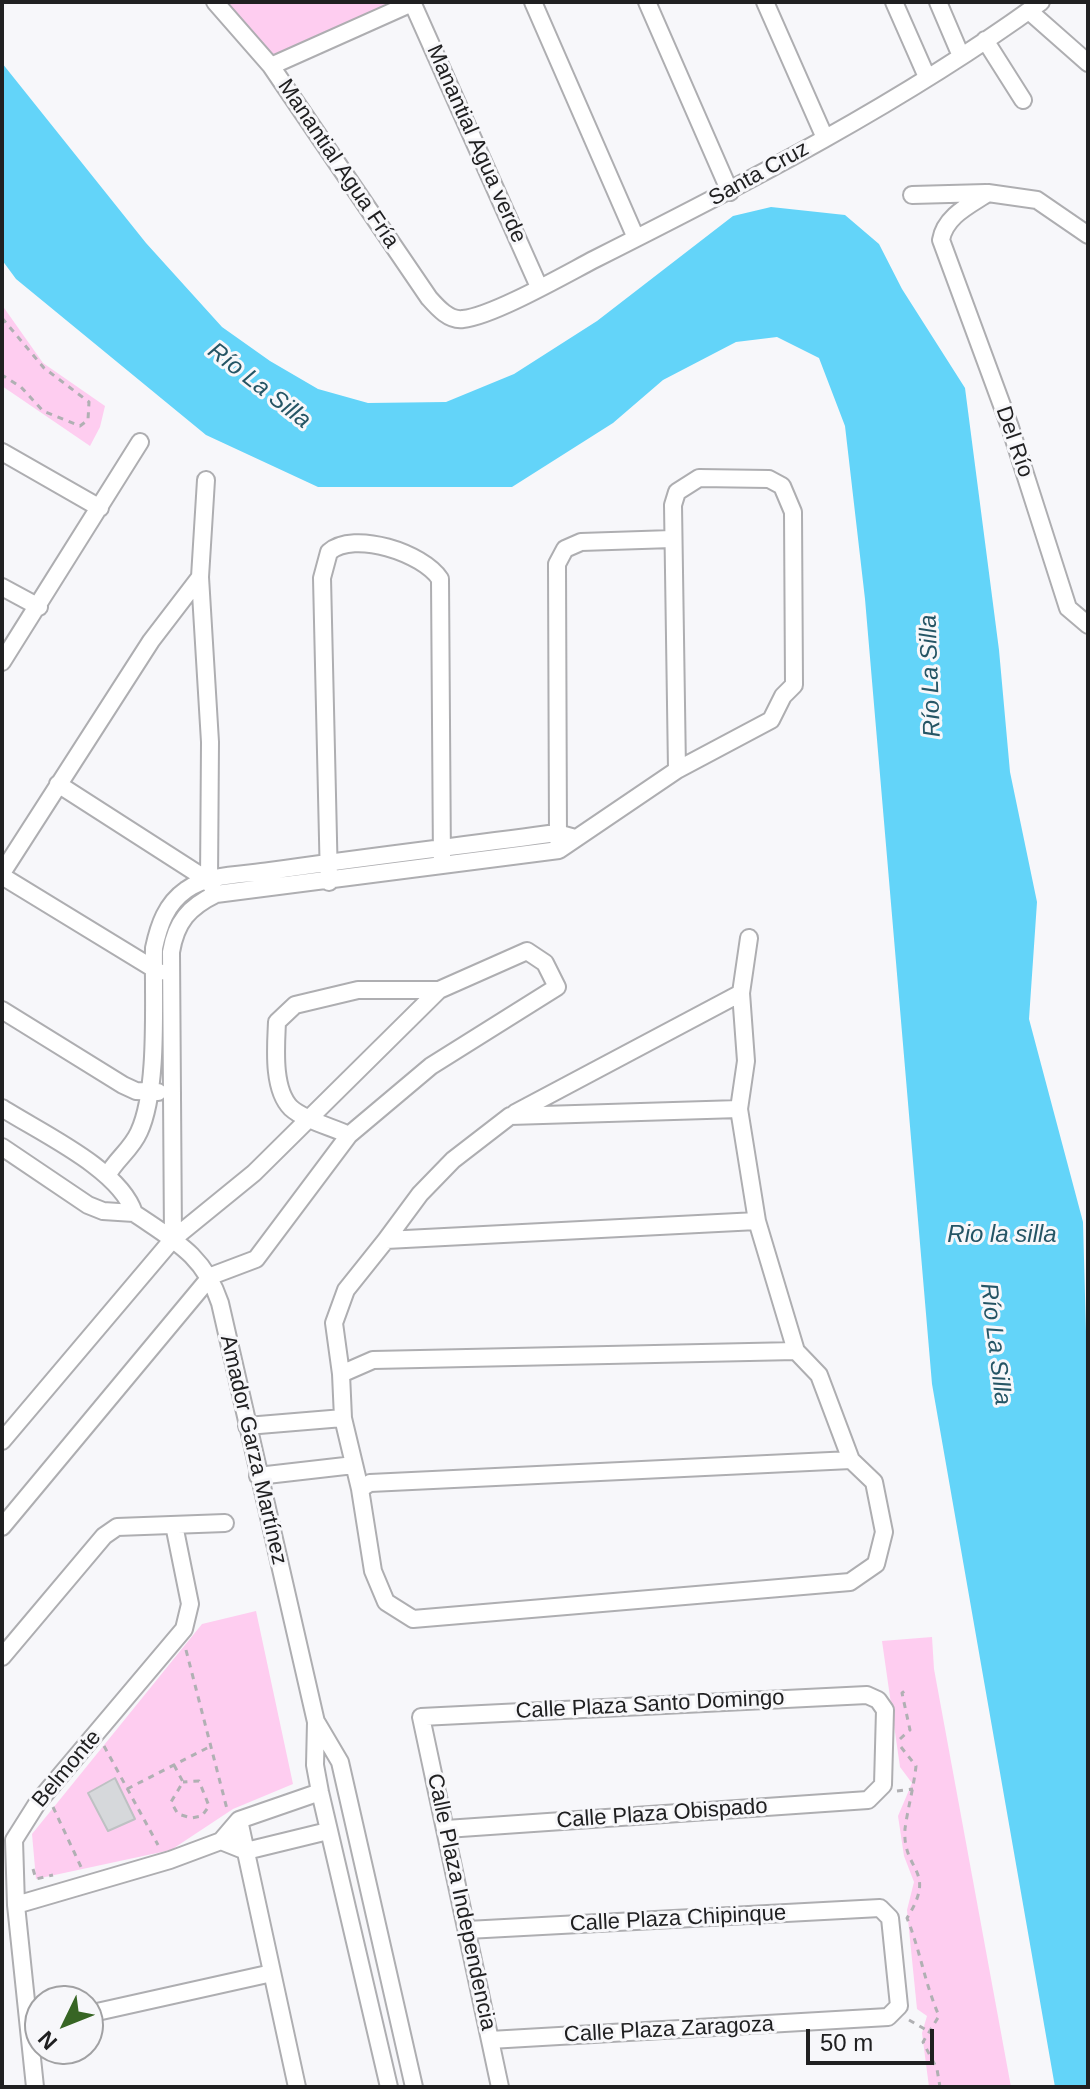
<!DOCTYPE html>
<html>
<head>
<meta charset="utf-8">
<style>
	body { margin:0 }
	#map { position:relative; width:1090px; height:2089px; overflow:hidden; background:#f7f7fa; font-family:Helvetica,sans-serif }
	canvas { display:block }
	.frame { position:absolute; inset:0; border:4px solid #202021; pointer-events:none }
	.north { position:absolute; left:24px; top:1985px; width:80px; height:80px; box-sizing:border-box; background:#f7f7fa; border:2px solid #a1a1a3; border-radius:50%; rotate:227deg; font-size:22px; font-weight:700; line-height:32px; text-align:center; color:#202021 }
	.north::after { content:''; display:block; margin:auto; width:28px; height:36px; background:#376524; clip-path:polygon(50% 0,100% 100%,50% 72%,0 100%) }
	.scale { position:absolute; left:806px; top:2029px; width:128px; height:36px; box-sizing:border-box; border:4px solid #202021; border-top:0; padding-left:10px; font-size:24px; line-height:28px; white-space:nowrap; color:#202021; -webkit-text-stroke:6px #f7f7fa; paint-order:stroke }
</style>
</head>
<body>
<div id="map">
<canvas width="1090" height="2089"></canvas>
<div class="frame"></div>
<div class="north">N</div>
<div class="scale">50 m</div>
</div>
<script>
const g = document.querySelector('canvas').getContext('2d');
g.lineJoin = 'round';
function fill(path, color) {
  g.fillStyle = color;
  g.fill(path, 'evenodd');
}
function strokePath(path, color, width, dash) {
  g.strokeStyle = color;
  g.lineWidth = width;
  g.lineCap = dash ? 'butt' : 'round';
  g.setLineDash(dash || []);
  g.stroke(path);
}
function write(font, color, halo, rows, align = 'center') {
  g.font = font + ' Helvetica,sans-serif';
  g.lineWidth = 6;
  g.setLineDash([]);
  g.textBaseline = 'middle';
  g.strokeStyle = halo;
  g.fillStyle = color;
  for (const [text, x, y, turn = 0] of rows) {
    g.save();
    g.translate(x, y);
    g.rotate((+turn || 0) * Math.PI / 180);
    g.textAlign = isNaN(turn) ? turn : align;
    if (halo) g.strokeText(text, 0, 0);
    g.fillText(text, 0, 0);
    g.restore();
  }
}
const green = new Path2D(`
	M 215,2 L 412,2 L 271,66 Z
	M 2,305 L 43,363 L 105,406 L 100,427 L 90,446 L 2,386 Z
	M 256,1611 L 293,1784 L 233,1809 L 171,1850 L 36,1879 L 32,1834 L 202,1624 Z
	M 932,1637 L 934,1669 L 1011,2087 L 929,2087 L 922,2033 L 927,2016 L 917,2009 L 907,1910 L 914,1882 L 904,1856 L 898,1816 L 912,1783 L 900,1767 L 882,1641 Z`);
const water = new Path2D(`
	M 2,63 L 146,243 L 222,327 L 270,361 L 318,389 L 368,403 L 446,402 L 514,374 L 597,321 L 733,216 L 771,207 L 845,215 L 879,244 L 902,289 L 965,388 L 999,650 L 1010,772 L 1037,902 L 1029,1019 L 1083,1222 L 1088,1405 L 1088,2087 L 1055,2087 L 932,1384 L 865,599 L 845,426 L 819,358 L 777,337 L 736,342 L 663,380 L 613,423 L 512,487 L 318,487 L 206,435 L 16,279 L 2,260 Z`);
const building = new Path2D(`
	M 115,1778 L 135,1819 L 108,1831 L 88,1793 Z`);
const path = new Path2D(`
	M 2,318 L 44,368 L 89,402 L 88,420 L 80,426 L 43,411 L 21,387 L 2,375
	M 186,1650 L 227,1809
	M 900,1739 L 910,1730 L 902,1693 L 906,1690
	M 104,1746 L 158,1845
	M 901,1747 L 916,1766 C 914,1786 907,1812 905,1829 C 902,1872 938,1869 907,1918 C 921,1953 924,1981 939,2016 L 923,2042 L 937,2069 L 940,2087
	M 174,1765 L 183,1782 L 171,1802 L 178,1814 L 191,1818 L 202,1816 L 209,1806 L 199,1781 L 183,1782
	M 127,1789 L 211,1746
	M 897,1791 L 913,1789
	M 53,1807 L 82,1869
	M 33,1869 L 36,1879 L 53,1875
	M 909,2020 L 930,2032`);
const minor = new Path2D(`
	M 215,2 L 271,66 L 429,298 C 437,307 449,321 463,319 C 493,316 566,274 595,259 C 748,182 902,103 1041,2
	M 412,2 L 539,287
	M 533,2 L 636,238
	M 647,2 L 730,192
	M 765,2 L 825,138
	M 894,2 L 927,77
	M 938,2 L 961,56
	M 1029,11 L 1088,63
	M 985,40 L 1023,100
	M 271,66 L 412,3
	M 912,195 L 986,193
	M 1088,235 L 1037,200 L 988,193 C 970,205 945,216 941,240 L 1010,427 L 1068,608 L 1088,625
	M 2,452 L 100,508
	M 206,480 L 200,577 L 210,742 L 209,881 L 213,889
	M 2,587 L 39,607
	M 2,662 L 140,442
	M 58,784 L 209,881
	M 558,840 L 557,564 L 565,549 L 581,542 L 672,539
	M 2,873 L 151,641 L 200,577
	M 2,876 L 159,972
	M 329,882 L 322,578 L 329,552 C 354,530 423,553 440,579 L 442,865
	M 749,938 L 741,993 L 746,1061 L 739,1109 L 757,1221 L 796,1351 L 819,1375 L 851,1460
	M 2,1010 L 123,1085 L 136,1091 L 158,1092
	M 2,1108 C 41,1133 120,1169 134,1213
	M 515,1113 L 741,993
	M 349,1135 C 332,1127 304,1120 291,1108 C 272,1089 276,1046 277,1022 L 295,1005 L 358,990 L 439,990
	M 2,1147 L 88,1205 L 103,1211 L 134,1213
	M 107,1176 C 116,1159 131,1150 139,1132 C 159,1089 153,998 154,948 C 159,925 166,904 186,890 C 207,874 244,875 270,871 C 365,857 461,846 557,833 L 575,838
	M 134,1213 C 175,1241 204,1255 220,1303 L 316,1722 L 315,1765 L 320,1792 L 389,2087
	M 173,1239 L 171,952 C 176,922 189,907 216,894 L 559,850 L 677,770 L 771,720 L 783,696 L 794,685 L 793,512 L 782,486 L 769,479 L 699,478 L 677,492 L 673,505 L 677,770
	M 386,1240 L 420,1194 L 453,1160 L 510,1116 L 739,1109
	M 341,1374 L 334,1323 L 346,1290 L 386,1240 L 757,1221
	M 247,1426 L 343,1418
	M 2,1441 L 173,1239 L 254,1173 L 439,990 L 527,951 L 545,963 L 557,987 L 431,1066 L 349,1135 L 256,1259 L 211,1276 L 2,1527
	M 258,1476 L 354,1465
	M 360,1489 L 370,1483 L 851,1460 L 874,1482 L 884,1532 L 876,1564 L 850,1582 L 413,1619 L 386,1602 L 373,1571 L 360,1489 L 343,1418 L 341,1374 L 373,1360 L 796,1351
	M 2,1657 L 104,1536 L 117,1527 L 225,1523
	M 317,1723 L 340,1762 L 414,2087
	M 239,1820 L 297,2087
	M 446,1829 L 868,1800 L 883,1785 L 885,1710 L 878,1700 L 867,1695 L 421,1717 L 500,2087
	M 221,1841 L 246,1851 L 328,1831
	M 16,1905 L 170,1860 L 221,1841 L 239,1820 L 320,1792
	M 467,1930 L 880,1908 L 890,1918 L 899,2006 L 888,2017 L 490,2040
	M 88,2014 L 272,1973
	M 35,2087 L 16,1905 L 14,1840 L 38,1802 L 184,1629 L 190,1604 L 174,1525`);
const streetNames = [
	["Manantial Agua verde",476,144,66],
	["Manantial Agua Fría",338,164,56],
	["Santa Cruz",759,174,-29],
	["Del Río",1014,442,71],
	["Amador Garza Martínez",253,1450,77],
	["Calle Plaza Santo Domingo",650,1705,-3],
	["Belmonte",67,1769,-50],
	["Calle Plaza Obispado",662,1814,-4],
	["Calle Plaza Independencia",461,1902,78],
	["Calle Plaza Chipinque",678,1919,-3],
	["Calle Plaza Zaragoza",669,2030,-3]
];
const waterNames = [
	["Río La Silla",259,386,38],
	["Río La Silla",931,676,-92],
	["Rio la silla",1002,1235],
	["Río La Silla",995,1344,83]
];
fill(green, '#fecdf0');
fill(water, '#63d4f9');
fill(building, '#d6d8db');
strokePath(building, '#bec1c3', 2);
strokePath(minor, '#aeaeb1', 20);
strokePath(path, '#b0b0b3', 3, [6, 6]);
strokePath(minor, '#fff', 16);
write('22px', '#202021', '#f7f7fa', streetNames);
write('italic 24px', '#255565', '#f7f7fa', waterNames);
</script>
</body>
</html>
